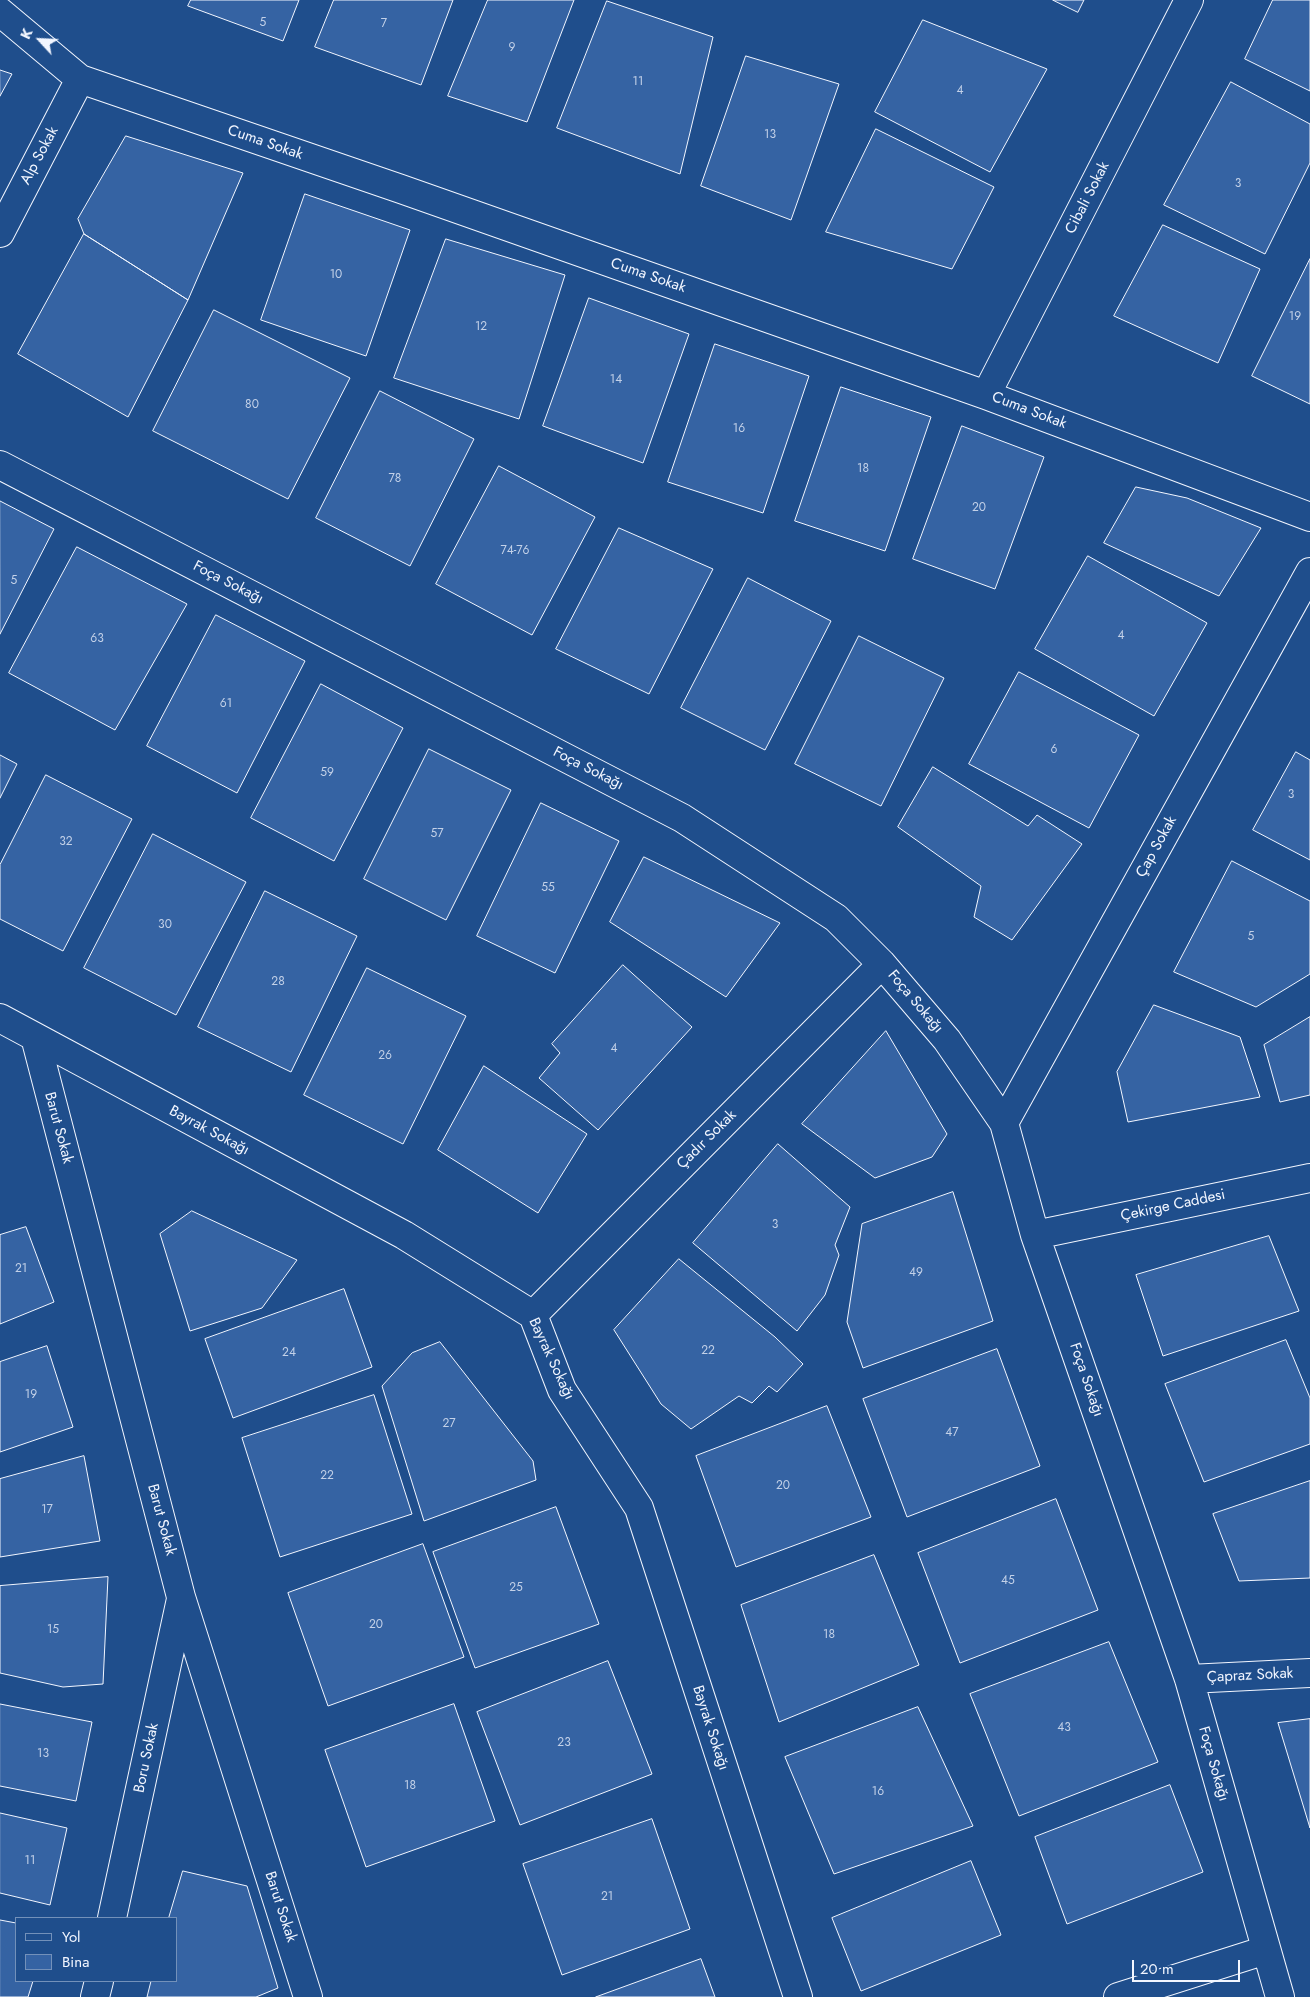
<!DOCTYPE html>
<html>
<head>
<meta charset="utf-8">
<style>
	body { margin:0 }
	#map { position:relative; width:1310px; height:1997px; overflow:hidden; background:#1f4e8c; font-family:Jost,sans-serif }
	canvas { display:block }
	.legend { position:absolute; left:15px; top:1917px; width:162px; height:65px; box-sizing:border-box; background:#1f4e8c; border:1px solid #7391ba; margin:0; padding:6px 9px; list-style:none; font-size:15px; color:#f2f6ff }
	.legend li { display:flex; align-items:center; gap:10px; height:25px }
	.legend b { width:25px; border:1px solid #7391ba }
	.north { position:absolute; left:15px; top:15px; width:50px; height:50px; -webkit-text-stroke:4px #1f4e8c; paint-order:stroke; rotate:295deg; font-size:14px; font-weight:700; line-height:20px; text-align:center; color:#f2f6ff }
	.north::after { content:''; display:block; margin:auto; width:18px; height:22px; background:#f2f6ff; clip-path:polygon(50% 0,100% 100%,50% 72%,0 100%) }
	.scale { position:absolute; left:1132px; top:1960px; width:108px; height:22px; box-sizing:border-box; border:2px solid #f2f6ff; border-top:0; padding-left:6px; font-size:15px; line-height:18px; white-space:nowrap; color:#f2f6ff; -webkit-text-stroke:4px #1f4e8c; paint-order:stroke }
</style>
</head>
<body>
<div id="map">
<canvas width="1310" height="1997"></canvas>
<ul class="legend">
<li><b style="height:6px;background:#1f4e8c"></b>Yol</li>
<li><b style="height:14px;background:#3563a3"></b>Bina</li>
</ul>
<div class="north">K</div>
<div class="scale">20 m</div>
</div>
<script>
const g = document.querySelector('canvas').getContext('2d');
g.lineJoin = 'round';
function fill(path, color) {
  g.fillStyle = color;
  g.fill(path, 'evenodd');
}
function strokePath(path, color, width, dash) {
  g.strokeStyle = color;
  g.lineWidth = width;
  g.lineCap = dash ? 'butt' : 'round';
  g.setLineDash(dash || []);
  g.stroke(path);
}
function write(font, color, halo, rows, align = 'center') {
  g.font = font + ' Jost,sans-serif';
  g.lineWidth = 4;
  g.setLineDash([]);
  g.textBaseline = 'middle';
  g.strokeStyle = halo;
  g.fillStyle = color;
  for (const [text, x, y, turn = 0] of rows) {
    g.save();
    g.translate(x, y);
    g.rotate((+turn || 0) * Math.PI / 180);
    g.textAlign = isNaN(turn) ? turn : align;
    if (halo) g.strokeText(text, 0, 0);
    g.fillText(text, 0, 0);
    g.restore();
  }
}
const building = new Path2D(`
	M 191,0 L 299,0 L 283,41 L 188,6 Z
	M 334,0 L 453,0 L 421,85 L 315,47 Z
	M 488,0 L 574,0 L 527,122 L 448,96 Z
	M 1053,0 L 1084,0 L 1078,12 Z
	M 1273,0 L 1310,0 L 1310,91 L 1245,59 Z
	M 607,1 L 713,37 L 680,174 L 557,128 Z
	M 923,20 L 1047,69 L 990,172 L 875,112 Z
	M 746,56 L 839,84 L 791,220 L 701,186 Z
	M 0,70 L 12,74 L 0,96 Z
	M 1231,82 L 1310,124 L 1310,163 L 1265,254 L 1164,205 Z
	M 876,129 L 994,187 L 952,269 L 826,232 Z
	M 126,136 L 243,173 L 188,300 L 84,234 L 78,219 Z
	M 305,194 L 410,230 L 366,356 L 261,320 Z
	M 1163,225 L 1260,269 L 1218,363 L 1114,316 Z
	M 84,234 L 188,300 L 128,417 L 18,354 Z
	M 446,239 L 565,275 L 519,419 L 394,378 Z
	M 1310,259 L 1310,404 L 1252,376 Z
	M 589,298 L 689,334 L 643,463 L 543,426 Z
	M 214,310 L 350,378 L 288,499 L 153,431 Z
	M 715,344 L 809,376 L 763,513 L 668,482 Z
	M 841,387 L 931,417 L 885,551 L 795,521 Z
	M 380,391 L 474,439 L 410,566 L 316,518 Z
	M 962,426 L 1044,457 L 995,589 L 913,559 Z
	M 499,466 L 595,517 L 532,635 L 436,584 Z
	M 1136,487 L 1187,498 L 1261,528 L 1219,596 L 1104,543 Z
	M 0,501 L 54,529 L 0,634 Z
	M 619,528 L 713,569 L 649,694 L 556,649 Z
	M 77,547 L 187,604 L 115,730 L 9,673 Z
	M 1088,556 L 1207,623 L 1154,716 L 1035,649 Z
	M 748,578 L 831,621 L 765,750 L 681,708 Z
	M 216,615 L 305,661 L 237,793 L 147,746 Z
	M 859,636 L 944,678 L 881,806 L 795,764 Z
	M 1019,672 L 1139,735 L 1089,828 L 969,764 Z
	M 321,684 L 403,728 L 334,861 L 251,818 Z
	M 429,749 L 511,790 L 446,920 L 364,879 Z
	M 1296,752 L 1310,760 L 1310,860 L 1253,830 Z
	M 0,755 L 17,764 L 0,798 Z
	M 933,767 L 1028,826 L 1037,815 L 1082,844 L 1012,940 L 974,917 L 981,886 L 898,827 Z
	M 46,775 L 132,819 L 63,951 L 0,919 L 0,865 Z
	M 541,803 L 619,841 L 555,973 L 477,936 Z
	M 153,834 L 246,882 L 176,1015 L 84,968 Z
	M 644,857 L 780,923 L 726,997 L 610,922 Z
	M 1232,861 L 1310,901 L 1310,974 L 1256,1007 L 1174,972 Z
	M 265,891 L 357,936 L 291,1072 L 198,1027 Z
	M 623,965 L 692,1027 L 598,1130 L 539,1078 L 560,1053 L 552,1044 Z
	M 367,968 L 466,1016 L 403,1144 L 304,1095 Z
	M 1154,1005 L 1240,1037 L 1260,1097 L 1128,1122 L 1117,1072 Z
	M 1310,1017 L 1310,1095 L 1280,1102 L 1264,1045 Z
	M 886,1031 L 947,1134 L 932,1157 L 875,1178 L 802,1124 Z
	M 484,1066 L 587,1134 L 538,1213 L 438,1150 Z
	M 778,1144 L 850,1207 L 835,1245 L 839,1255 L 825,1295 L 797,1331 L 693,1243 Z
	M 953,1192 L 993,1321 L 863,1368 L 847,1322 L 862,1224 Z
	M 192,1211 L 297,1260 L 262,1308 L 190,1331 L 160,1234 Z
	M 26,1227 L 54,1302 L 0,1324 L 0,1235 Z
	M 1269,1236 L 1299,1311 L 1163,1356 L 1136,1275 Z
	M 679,1259 L 775,1337 L 803,1364 L 777,1392 L 769,1386 L 752,1403 L 739,1396 L 691,1429 L 661,1404 L 614,1330 Z
	M 344,1289 L 372,1367 L 233,1418 L 205,1339 Z
	M 1286,1340 L 1310,1398 L 1310,1444 L 1204,1482 L 1165,1384 Z
	M 440,1342 L 533,1461 L 536,1480 L 424,1521 L 382,1386 L 412,1353 Z
	M 47,1346 L 73,1427 L 0,1452 L 0,1362 Z
	M 997,1349 L 1040,1466 L 907,1517 L 863,1399 Z
	M 374,1395 L 412,1514 L 280,1557 L 242,1438 Z
	M 827,1406 L 871,1517 L 736,1567 L 696,1456 Z
	M 84,1456 L 100,1541 L 0,1557 L 0,1479 Z
	M 1310,1481 L 1310,1578 L 1239,1581 L 1213,1514 Z
	M 1056,1499 L 1098,1610 L 960,1663 L 918,1553 Z
	M 556,1507 L 599,1624 L 475,1668 L 433,1552 Z
	M 423,1544 L 464,1657 L 328,1706 L 288,1593 Z
	M 874,1555 L 919,1665 L 779,1722 L 741,1605 Z
	M 108,1577 L 103,1684 L 63,1687 L 0,1673 L 0,1586 Z
	M 1109,1642 L 1158,1762 L 1019,1816 L 970,1694 Z
	M 608,1661 L 652,1774 L 520,1825 L 477,1712 Z
	M 0,1704 L 92,1722 L 76,1801 L 0,1786 Z
	M 454,1704 L 495,1821 L 366,1867 L 325,1750 Z
	M 918,1707 L 973,1826 L 834,1874 L 785,1757 Z
	M 1310,1719 L 1310,1828 L 1278,1723 Z
	M 1170,1785 L 1203,1872 L 1067,1924 L 1035,1837 Z
	M 0,1813 L 67,1828 L 50,1905 L 0,1893 Z
	M 652,1819 L 690,1929 L 562,1975 L 523,1864 Z
	M 971,1861 L 1001,1935 L 861,1991 L 832,1918 Z
	M 183,1871 L 247,1886 L 278,1988 L 256,1997 L 147,1997 L 151,1981 L 176,1981 L 176,1918 L 169,1918 Z
	M 0,1920 L 16,1923 L 16,1981 L 33,1981 L 28,1997 L 0,1997 Z
	M 701,1959 L 715,1997 L 596,1997 Z`);
const minor = new Path2D(`
	M 0,12 L 80,79 L 401,189 L 986,395 L 1310,517
	M 0,233 L 80,79
	M 986,395 L 1189,0
	M 0,465 L 682,818 L 836,918 L 882,964 L 947,1040 L 1004,1123 L 1035,1235 L 1189,1679 L 1280,1997
	M 0,1018 L 404,1235 L 533,1315 L 562,1390 L 639,1508 L 798,1997
	M 35,1037 L 181,1597 L 308,1997
	M 1004,1123 L 1310,572
	M 1035,1235 L 1310,1178
	M 533,1315 L 882,964
	M 1189,1679 L 1310,1673
	M 112,1918 L 181,1599
	M 95,1997 L 99,1981
	M 1118,1997 L 1266,1950`);
const numberNames = [
	["5",263,23],
	["7",384,24],
	["9",512,48],
	["11",638,82],
	["4",960,91],
	["13",770,135],
	["3",1238,184],
	["10",336,275],
	["19",1295,317],
	["12",481,327],
	["14",616,380],
	["80",252,405],
	["16",739,429],
	["18",863,469],
	["78",395,479],
	["20",979,508],
	["74-76",515,551],
	["5",14,581],
	["4",1121,636],
	["63",97,639],
	["61",226,704],
	["6",1054,750],
	["59",327,773],
	["3",1291,795],
	["57",437,834],
	["32",66,842],
	["55",548,888],
	["30",165,925],
	["5",1251,937],
	["28",278,982],
	["4",614,1049],
	["26",385,1056],
	["3",775,1225],
	["21",21,1269],
	["49",916,1273],
	["22",708,1351],
	["24",289,1353],
	["19",31,1395],
	["27",449,1424],
	["47",952,1433],
	["22",327,1476],
	["20",783,1486],
	["17",47,1510],
	["45",1008,1581],
	["25",516,1588],
	["20",376,1625],
	["15",53,1630],
	["18",829,1635],
	["43",1064,1728],
	["23",564,1743],
	["13",43,1754],
	["18",410,1786],
	["16",878,1792],
	["11",30,1861],
	["21",607,1897]
];
const streetNames = [
	["Cuma Sokak",265,143,19],
	["Alp Sokak",40,156,-62],
	["Cibali Sokak",1088,198,-63],
	["Cuma Sokak",648,276,19],
	["Cuma Sokak",1029,411,21],
	["Foça Sokağı",228,583,27],
	["Foça Sokağı",588,769,27],
	["Çap Sokak",1157,847,-61],
	["Foça Sokağı",915,1002,50],
	["Barut Sokak",58,1128,75],
	["Bayrak Sokağı",209,1131,28],
	["Çadır Sokak",707,1140,-45],
	["Çekirge Caddesi",1173,1206,-12],
	["Bayrak Sokağı",551,1359,65],
	["Foça Sokağı",1086,1380,71],
	["Barut Sokak",161,1520,75],
	["Çapraz Sokak",1250,1676,-3],
	["Bayrak Sokağı",710,1728,72],
	["Boru Sokak",147,1758,-78],
	["Foça Sokağı",1213,1764,74],
	["Barut Sokak",280,1907,72]
];
fill(building, '#3563a3');
strokePath(building, '#f2f6ff', 1);
strokePath(minor, '#f2f6ff', 30);
strokePath(minor, '#1f4e8c', 28);
write('12px', '#c3d1e8', null, numberNames);
write('15px', '#f2f6ff', '#1f4e8c', streetNames);
</script>
</body>
</html>
